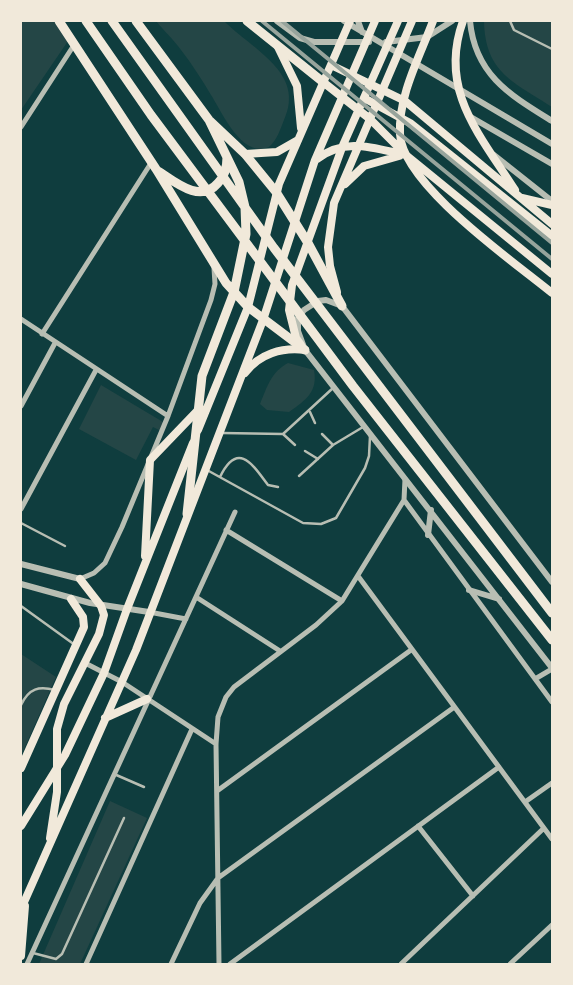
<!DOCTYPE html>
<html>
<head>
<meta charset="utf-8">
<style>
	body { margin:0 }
	#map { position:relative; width:573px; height:985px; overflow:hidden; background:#0f3d3e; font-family:Signika,sans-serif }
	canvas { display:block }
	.frame { position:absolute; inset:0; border:22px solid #f1e9da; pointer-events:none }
</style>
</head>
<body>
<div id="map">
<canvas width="573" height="985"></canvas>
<div class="frame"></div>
</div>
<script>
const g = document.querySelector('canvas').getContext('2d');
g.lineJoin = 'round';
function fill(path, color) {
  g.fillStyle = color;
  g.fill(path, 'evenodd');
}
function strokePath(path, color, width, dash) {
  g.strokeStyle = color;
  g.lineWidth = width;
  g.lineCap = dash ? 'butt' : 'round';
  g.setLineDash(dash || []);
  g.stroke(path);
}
const green = new Path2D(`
	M 21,21 L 54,21 L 68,41 L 21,110 Z
	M 156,21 L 224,21 C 253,50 306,73 284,120 C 280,130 277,140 269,147 C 242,159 222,112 211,95 C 202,80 192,64 181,50 C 174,40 164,31 156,21 Z
	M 484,21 L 552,21 L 552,107 C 514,82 485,73 484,21 Z
	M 288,363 L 314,370 C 318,392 306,400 289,412 L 267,410 L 260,404 C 267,387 271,372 288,363 Z
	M 101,385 L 163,422 L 161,431 L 153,427 L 136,460 L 79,429 Z
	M 21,654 L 56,677 L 21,756 Z
	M 110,801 L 147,818 L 80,964 L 39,964 Z`);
const service = new Path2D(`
	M 510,21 L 514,30 L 552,49
	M 310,412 L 315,423
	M 222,433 L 283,434 L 333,388
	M 283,434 L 295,445
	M 322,434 L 333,445
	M 305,451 L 318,459
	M 207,470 L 303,523 L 321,524 L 336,518 L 365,468 L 369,456 L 370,436
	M 299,476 L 333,445 L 363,427
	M 220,477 C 238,440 253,465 268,485 L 278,487
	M 21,523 L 65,546
	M 21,606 L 75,645
	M 21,705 C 29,688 39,686 55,690
	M 114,774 L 144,787
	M 33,953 L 56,959 L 62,954 L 124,818`);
const minor = new Path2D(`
	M 21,127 L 74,45
	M 21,319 L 168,416
	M 42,334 L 151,163
	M 21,406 L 55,343
	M 405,479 L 404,500 L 552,702
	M 21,509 L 96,370
	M 226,530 L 342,601
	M 358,576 L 552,839
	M 80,579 L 94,573 L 105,563 L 122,527 L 168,416 L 211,300 L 215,284 L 214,268
	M 196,597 L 280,651
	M 149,612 L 186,619
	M 85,663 L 122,682 L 216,744
	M 535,679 L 552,669
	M 217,791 L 411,650
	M 525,802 L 552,783
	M 418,826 L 473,896
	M 27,964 L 235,512
	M 86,964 L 192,729
	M 171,964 L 200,903 L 218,878 L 453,708
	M 219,964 L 216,744 L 218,717 L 226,697 L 234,687 L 316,625 L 342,601 L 404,500
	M 230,964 L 499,767
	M 401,964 L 544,828
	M 510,964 L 552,925`);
const tertiary = new Path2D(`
	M 277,21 L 300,38 L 314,42 L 369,42
	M 344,21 L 552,144
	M 358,21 L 362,32
	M 470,21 C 475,75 510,95 552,121
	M 386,42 L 427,37 L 452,21
	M 469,116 L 552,164
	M 494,155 L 552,201
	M 428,535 L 431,510
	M 21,564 L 80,579
	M 552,582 L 342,306 L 326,300 L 318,301 L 304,310 L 298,318 L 298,331 L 305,350 L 552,668
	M 21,584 L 90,603 L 149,612
	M 469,590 L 499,599`);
const primary = new Path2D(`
	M 433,21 C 420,56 398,96 400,134 C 402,184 513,261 552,293
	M 463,21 C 438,90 480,135 515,190
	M 278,47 L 297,86 L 301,128
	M 331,65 L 405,101 L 552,224
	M 323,82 L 370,119 L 406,155 L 552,274
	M 364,98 L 410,123 L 552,236
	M 245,154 L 277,152 L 298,140
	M 317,159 C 346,137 373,148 406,155
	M 345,184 L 364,166 L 399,156
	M 522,198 L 552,205
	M 337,292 L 330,266 L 328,247 L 334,203 L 412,21
	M 301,345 L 296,338 L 289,310 L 292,285 L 343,145 L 398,21
	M 245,373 C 259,354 282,347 305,350
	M 198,430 L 248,307 L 279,184 L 350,21
	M 145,556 L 150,460 L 200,408
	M 105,718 L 147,699
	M 21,768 L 84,627 L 83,617 L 71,599
	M 21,826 L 65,755 L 104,673 L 127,609 L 193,443
	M 50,838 L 57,792 L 57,729 L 64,704 L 99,634 L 104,615 L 101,606 L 80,579
	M 21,909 L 136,650 L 263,320 L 315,160 L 375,21
	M 21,956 L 25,906`);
const trunk = new Path2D(`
	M 59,21 L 156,169 L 226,283 L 248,307 L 305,350
	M 86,21 L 151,115 L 353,386 L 552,640
	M 112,21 L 274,248 L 552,613
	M 136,21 L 209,120 L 245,154 L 276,192 L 308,243 L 342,306
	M 247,21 L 323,82
	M 158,171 C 175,182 200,204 218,183 C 225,176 227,167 227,157
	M 187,514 L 202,376 L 234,292 L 246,234 L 245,207 L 239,182 L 209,120`);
const rail = new Path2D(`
	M 262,21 L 552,259
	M 282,21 L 552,243`);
fill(green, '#244646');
strokePath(service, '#b8beb3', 2.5);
strokePath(minor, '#b8beb3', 5);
strokePath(tertiary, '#b8beb3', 6);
strokePath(primary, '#f1e9da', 8);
strokePath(trunk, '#f1e9da', 9);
strokePath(rail, '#97a49c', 4);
</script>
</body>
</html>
